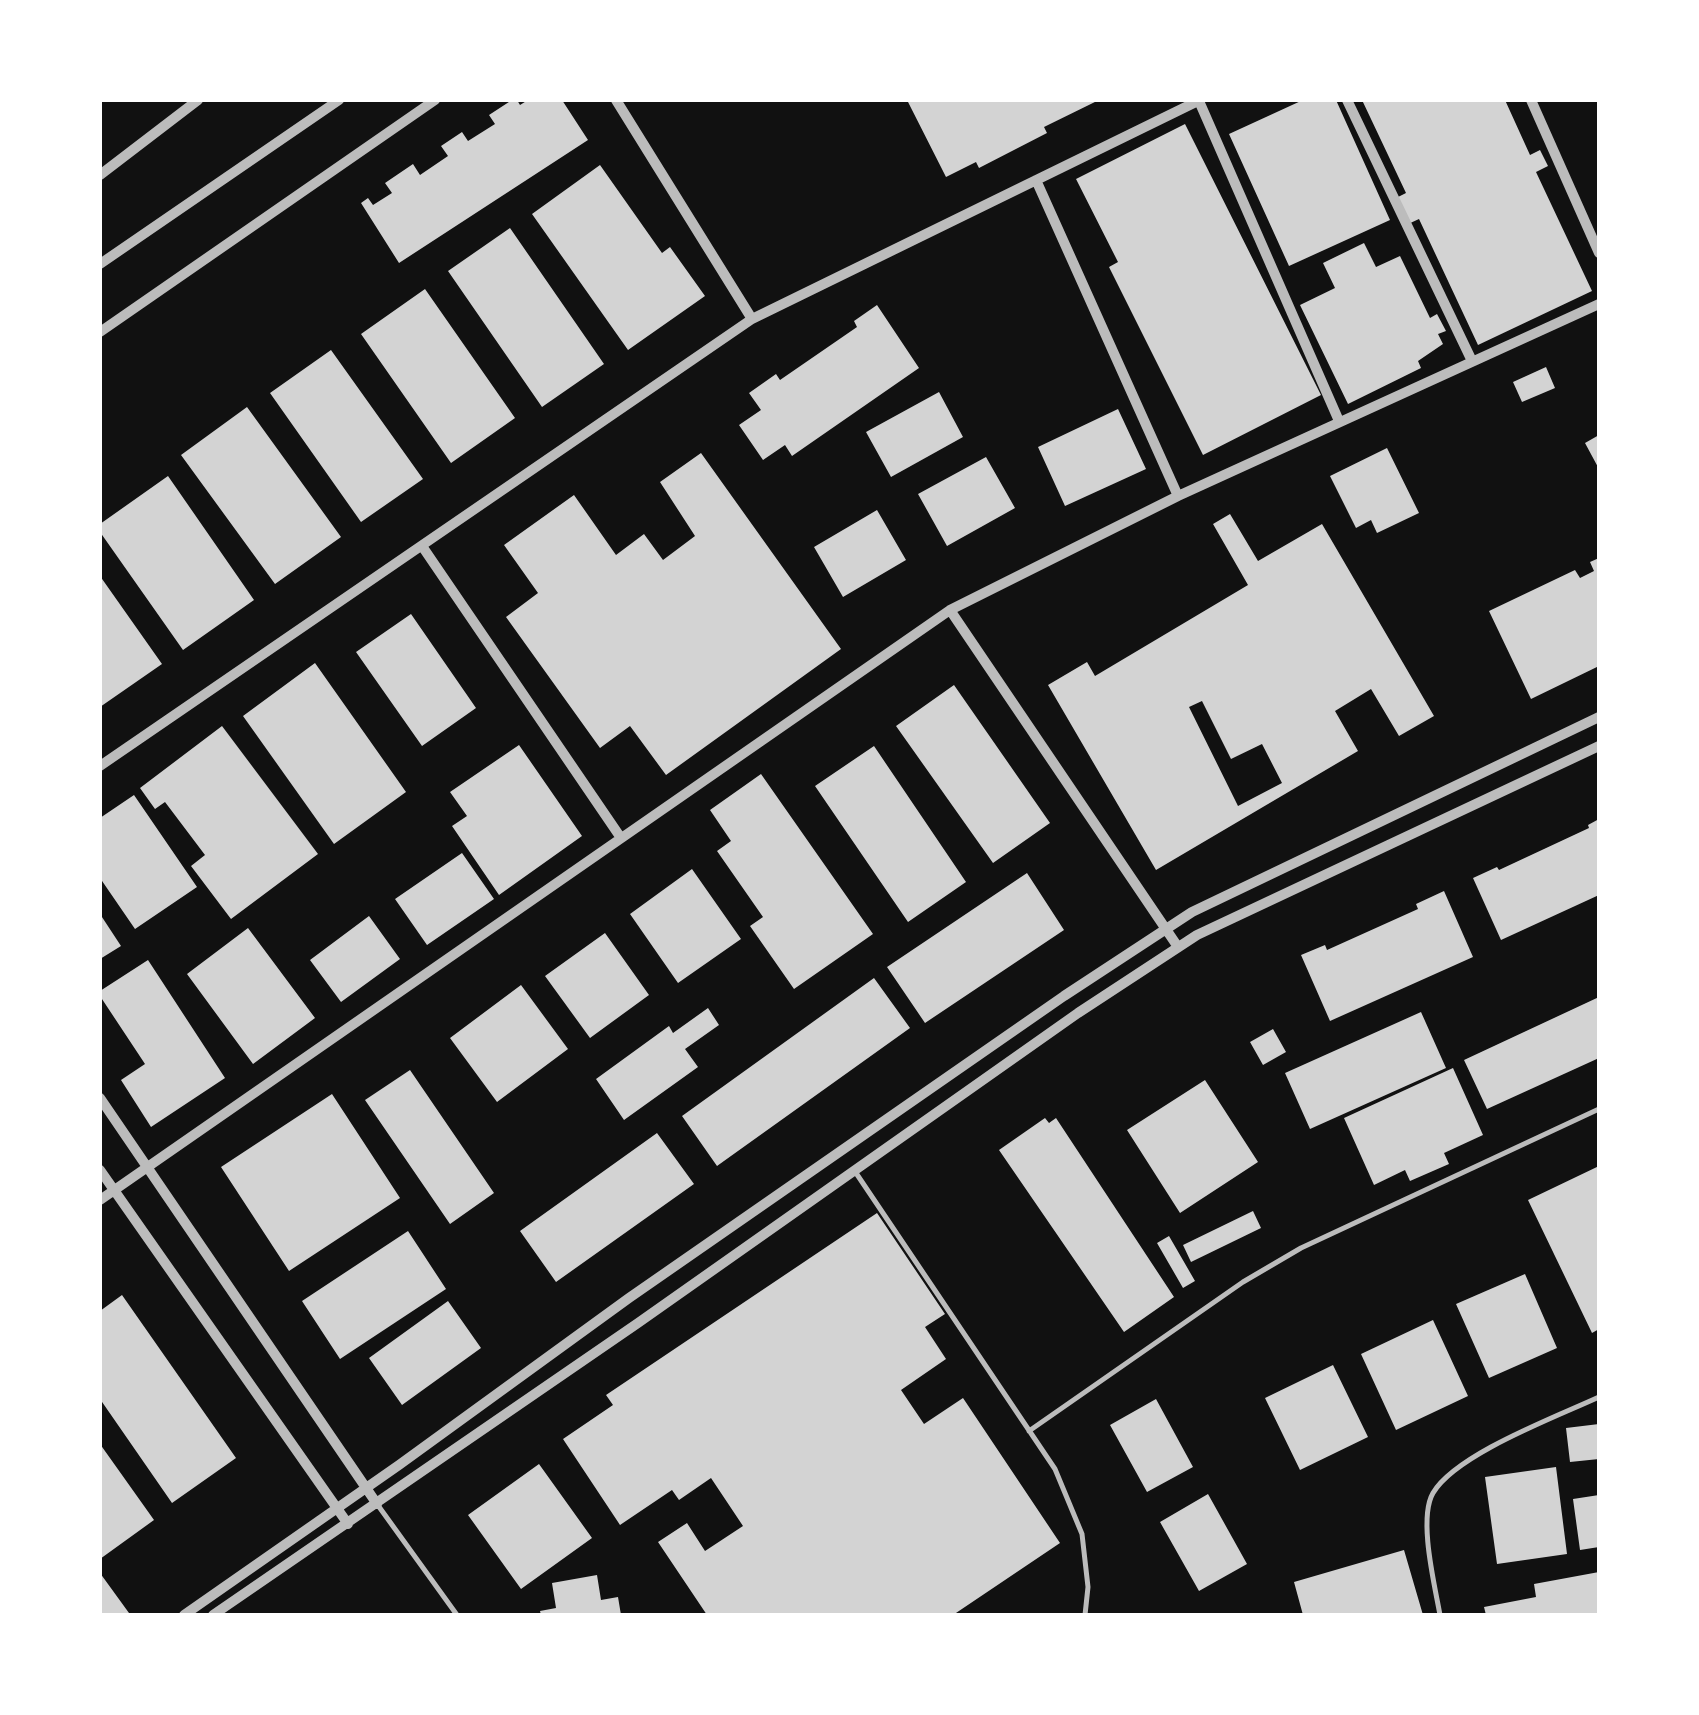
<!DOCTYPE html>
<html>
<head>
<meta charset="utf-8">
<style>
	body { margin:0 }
	#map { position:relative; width:1699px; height:1715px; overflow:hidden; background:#111; font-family:Lora,serif }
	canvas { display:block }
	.frame { position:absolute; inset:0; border:102px solid #fff; pointer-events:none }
</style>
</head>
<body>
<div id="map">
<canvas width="1699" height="1715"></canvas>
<div class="frame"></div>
</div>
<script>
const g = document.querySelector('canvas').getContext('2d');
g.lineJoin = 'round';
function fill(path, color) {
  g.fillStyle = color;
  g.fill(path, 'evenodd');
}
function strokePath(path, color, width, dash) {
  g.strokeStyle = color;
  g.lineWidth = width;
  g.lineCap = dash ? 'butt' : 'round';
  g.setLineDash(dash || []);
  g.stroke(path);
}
const building = new Path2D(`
	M 512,100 L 517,100 L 520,105 L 528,100 L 562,100 L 588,140 L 399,263 L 361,203 L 368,198 L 373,205 L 392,193 L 385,183 L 413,164 L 420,175 L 448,156 L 441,146 L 462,132 L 468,141 L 495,124 L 489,115 Z
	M 907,100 L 1099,100 L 1044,127 L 1047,133 L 979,168 L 976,162 L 946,177 Z
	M 1303,100 L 1336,100 L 1390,220 L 1289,266 L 1229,134 Z
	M 1362,100 L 1505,100 L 1530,155 L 1540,150 L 1548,166 L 1536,172 L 1592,291 L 1478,345 L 1419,219 L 1406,225 L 1394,199 L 1406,193 Z
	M 1185,124 L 1321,395 L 1203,455 L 1109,267 L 1118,262 L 1076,179 Z
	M 600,165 L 662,253 L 670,247 L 705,296 L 628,350 L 532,214 Z
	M 510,228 L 604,364 L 542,407 L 448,271 Z
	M 1364,243 L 1376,267 L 1400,256 L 1430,318 L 1437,314 L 1446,331 L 1438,334 L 1443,344 L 1418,361 L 1421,368 L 1348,404 L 1300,305 L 1335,288 L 1323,263 Z
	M 425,289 L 515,418 L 451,463 L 361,334 Z
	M 877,305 L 919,368 L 792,456 L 785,445 L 763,460 L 739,425 L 761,410 L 749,393 L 776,374 L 780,380 L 857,327 L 854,321 Z
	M 331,350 L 423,479 L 361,522 L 270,393 Z
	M 1546,367 L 1555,388 L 1522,402 L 1513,382 Z
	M 939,392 L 963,437 L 891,477 L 866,432 Z
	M 247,407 L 341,537 L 275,584 L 181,455 Z
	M 1118,409 L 1146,469 L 1065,506 L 1038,447 Z
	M 1599,435 L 1599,469 L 1585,443 Z
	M 1387,448 L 1419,513 L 1377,533 L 1371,520 L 1356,528 L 1330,476 Z
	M 701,453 L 841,649 L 666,775 L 630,726 L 600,748 L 506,617 L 538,593 L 504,545 L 574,495 L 616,555 L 644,534 L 663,560 L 695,536 L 660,482 Z
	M 986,457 L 1015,508 L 947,546 L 918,494 Z
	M 168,476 L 254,600 L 183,650 L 100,532 L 100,524 Z
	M 877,510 L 906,560 L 843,597 L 814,547 Z
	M 1230,514 L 1258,561 L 1322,524 L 1434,716 L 1399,736 L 1371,689 L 1335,711 L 1358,751 L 1156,870 L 1048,685 L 1087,662 L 1095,676 L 1248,585 L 1213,524 ZM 1202,701 L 1231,759 L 1262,744 L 1282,783 L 1238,806 L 1189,707 Z
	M 1599,558 L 1599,666 L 1531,699 L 1489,611 L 1575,570 L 1580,578 L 1594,571 L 1590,562 Z
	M 100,576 L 162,664 L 100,707 Z
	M 411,614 L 476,708 L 422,746 L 356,652 Z
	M 315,663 L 406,792 L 334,844 L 243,716 Z
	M 954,685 L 1050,823 L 993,863 L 896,726 Z
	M 222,726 L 318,854 L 231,919 L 191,866 L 205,855 L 165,802 L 155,809 L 140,788 Z
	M 519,745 L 582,836 L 499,895 L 452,826 L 467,816 L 450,792 Z
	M 874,746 L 966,882 L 908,922 L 815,786 Z
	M 761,774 L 873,934 L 794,989 L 750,926 L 763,917 L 717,851 L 731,841 L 710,810 Z
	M 134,795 L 197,887 L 135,929 L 100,878 L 100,818 Z
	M 1599,819 L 1599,895 L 1501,940 L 1473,878 L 1497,867 L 1499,870 L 1589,828 L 1588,825 Z
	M 462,853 L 494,899 L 427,945 L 395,899 Z
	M 692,869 L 741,939 L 678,983 L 630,914 Z
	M 1027,873 L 1064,930 L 925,1023 L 887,967 Z
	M 1444,891 L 1473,957 L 1330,1021 L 1301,955 L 1325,945 L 1327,950 L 1418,909 L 1416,904 Z
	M 100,914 L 121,946 L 100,959 Z
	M 369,916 L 400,959 L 341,1002 L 310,960 Z
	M 248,928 L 315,1018 L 253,1064 L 187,974 Z
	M 605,933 L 649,995 L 590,1038 L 545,976 Z
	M 148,960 L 225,1078 L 151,1127 L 121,1080 L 145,1064 L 100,996 L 100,991 Z
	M 874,978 L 910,1028 L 717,1166 L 682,1116 Z
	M 521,985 L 568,1049 L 497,1102 L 450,1038 Z
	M 1599,997 L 1599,1058 L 1487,1109 L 1464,1060 Z
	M 708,1008 L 719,1025 L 685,1049 L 698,1067 L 624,1120 L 596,1079 L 669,1026 L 673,1033 Z
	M 1421,1012 L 1446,1068 L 1310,1129 L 1285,1073 Z
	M 1273,1029 L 1286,1052 L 1263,1065 L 1250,1042 Z
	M 1453,1068 L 1483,1135 L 1444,1153 L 1449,1164 L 1410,1181 L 1405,1170 L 1374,1185 L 1344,1118 Z
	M 410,1070 L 494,1193 L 450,1224 L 365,1100 Z
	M 1205,1080 L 1258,1162 L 1180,1213 L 1127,1130 Z
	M 332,1094 L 400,1198 L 289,1271 L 221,1167 Z
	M 1045,1118 L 1049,1123 L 1056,1118 L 1174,1297 L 1124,1332 L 999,1150 Z
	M 657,1133 L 694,1184 L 556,1282 L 520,1231 Z
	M 1599,1166 L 1599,1329 L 1592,1333 L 1528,1200 Z
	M 1253,1211 L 1261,1228 L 1191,1262 L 1183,1245 Z
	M 877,1213 L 945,1314 L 925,1327 L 946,1359 L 901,1390 L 924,1424 L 963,1398 L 1060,1543 L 953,1615 L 707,1615 L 658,1542 L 687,1523 L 705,1551 L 743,1526 L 711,1478 L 679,1500 L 672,1490 L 620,1525 L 563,1439 L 613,1405 L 606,1395 Z
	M 408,1231 L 446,1289 L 340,1359 L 302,1301 Z
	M 1169,1236 L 1195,1281 L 1183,1288 L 1157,1243 Z
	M 1525,1274 L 1557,1348 L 1489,1378 L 1456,1304 Z
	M 122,1295 L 236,1458 L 172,1503 L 100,1399 L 100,1311 Z
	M 448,1301 L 481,1348 L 402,1405 L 369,1358 Z
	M 1433,1320 L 1468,1396 L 1396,1430 L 1361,1354 Z
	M 1333,1365 L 1368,1437 L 1300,1470 L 1265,1398 Z
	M 1156,1399 L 1193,1467 L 1147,1492 L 1110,1425 Z
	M 1599,1424 L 1599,1459 L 1570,1462 L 1566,1428 Z
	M 100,1444 L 154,1520 L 100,1559 Z
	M 539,1464 L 592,1538 L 521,1589 L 468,1515 Z
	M 1556,1467 L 1567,1554 L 1497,1564 L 1485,1477 Z
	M 1208,1494 L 1247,1564 L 1199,1591 L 1160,1522 Z
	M 1599,1495 L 1599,1547 L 1580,1550 L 1573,1499 Z
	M 1404,1550 L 1423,1615 L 1303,1615 L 1294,1582 Z
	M 1599,1572 L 1599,1615 L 1486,1615 L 1484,1607 L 1536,1597 L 1534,1584 Z
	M 100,1573 L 129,1613 L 126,1615 L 100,1615 Z
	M 597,1575 L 601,1600 L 618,1597 L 621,1615 L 541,1615 L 540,1611 L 556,1608 L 552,1583 Z`);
const service = new Path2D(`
	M 854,1170 L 1055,1469 L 1082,1534 L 1088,1587 L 1085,1615
	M 1029,1431 L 1243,1282 L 1301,1248 L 1599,1109
	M 377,1504 L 457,1615
	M 1440,1615 C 1435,1586 1418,1519 1433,1493 C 1456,1454 1556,1417 1599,1397`);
const minor = new Path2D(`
	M 616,100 L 752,319
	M 1347,100 L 1472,361
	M 1531,100 L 1599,253
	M 1199,101 L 1339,421
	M 100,175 L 198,100
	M 1036,180 L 1178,496
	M 100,264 L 339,100
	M 100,332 L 435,100
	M 422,546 L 621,838
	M 950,610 L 1178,947
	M 100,766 L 752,319 L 1200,100
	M 100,1098 L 377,1504
	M 100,1170 L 348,1524
	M 100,1200 L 950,610 L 1178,496 L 1599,304
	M 184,1615 L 399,1465 L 629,1298 L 1064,996 L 1192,912 L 1599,717
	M 213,1615 L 638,1323 L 1078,1013 L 1197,935 L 1599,746`);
fill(building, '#d3d3d3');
strokePath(service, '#bcbcbc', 5);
strokePath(minor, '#bcbcbc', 10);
</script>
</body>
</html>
